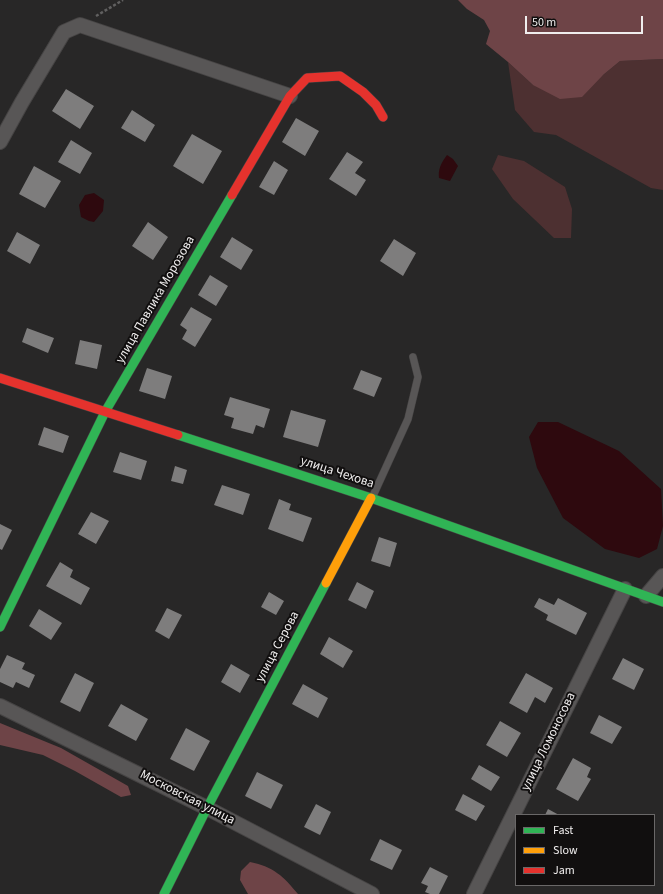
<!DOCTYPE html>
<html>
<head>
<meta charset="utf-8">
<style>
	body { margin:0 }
	#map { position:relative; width:663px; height:894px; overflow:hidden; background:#282727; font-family:"Source Sans 3",sans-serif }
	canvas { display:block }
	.legend { position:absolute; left:515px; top:814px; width:140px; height:72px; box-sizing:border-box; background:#110f0f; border:1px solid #6a6868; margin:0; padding:5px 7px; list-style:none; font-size:12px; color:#f0eeee }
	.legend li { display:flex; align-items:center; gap:8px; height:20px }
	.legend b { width:20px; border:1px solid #6a6868 }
	.scale { position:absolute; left:525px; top:16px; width:118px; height:18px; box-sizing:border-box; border:2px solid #f0eeee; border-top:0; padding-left:5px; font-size:12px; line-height:14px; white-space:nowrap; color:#f0eeee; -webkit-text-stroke:3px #110f0f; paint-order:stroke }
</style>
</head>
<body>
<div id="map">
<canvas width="663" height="894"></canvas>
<ul class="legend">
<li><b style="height:5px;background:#30b455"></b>Fast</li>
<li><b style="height:5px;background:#ff9f0a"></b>Slow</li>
<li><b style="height:5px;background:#e5322d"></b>Jam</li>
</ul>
<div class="scale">50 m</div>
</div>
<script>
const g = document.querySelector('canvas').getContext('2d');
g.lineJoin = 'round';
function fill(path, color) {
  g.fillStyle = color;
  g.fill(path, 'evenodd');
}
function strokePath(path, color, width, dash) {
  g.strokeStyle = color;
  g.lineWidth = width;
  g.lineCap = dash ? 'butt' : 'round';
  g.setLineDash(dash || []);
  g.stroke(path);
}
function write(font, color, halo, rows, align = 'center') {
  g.font = font + ' "Source Sans 3",sans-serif';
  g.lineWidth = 4;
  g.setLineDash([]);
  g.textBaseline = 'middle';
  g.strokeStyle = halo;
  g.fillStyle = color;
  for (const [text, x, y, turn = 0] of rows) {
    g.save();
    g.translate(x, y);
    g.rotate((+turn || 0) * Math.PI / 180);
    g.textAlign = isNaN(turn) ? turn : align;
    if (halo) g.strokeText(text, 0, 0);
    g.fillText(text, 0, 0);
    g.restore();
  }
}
const green = new Path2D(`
	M 663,59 L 663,190 L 651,188 L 556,135 L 534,132 L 515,110 L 508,62 L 533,85 L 603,75 L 620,61 Z
	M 498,155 L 524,161 L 565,187 L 572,209 L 571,238 L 554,238 L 513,199 L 492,169 Z`);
const forest = new Path2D(`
	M 458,0 L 663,0 L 663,59 L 620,61 L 603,75 L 582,97 L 560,99 L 533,85 L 508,62 L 486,44 L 490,31 L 484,20 L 467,9 Z
	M 0,723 L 61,748 L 128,786 L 131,795 L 121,797 L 75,771 L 43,755 L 0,745 Z
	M 250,862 C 274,867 283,876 298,894 L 248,894 L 240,880 L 241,871 Z`);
const water = new Path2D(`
	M 447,155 L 453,159 L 458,166 L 450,181 L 439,178 C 438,169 441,163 447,155 Z
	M 94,193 L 104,200 L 103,211 L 94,222 L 89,221 L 81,217 L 79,205 L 85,195 Z
	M 538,422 L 558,422 L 619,451 L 661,489 L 663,526 L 657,549 L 639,558 L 605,549 L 563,518 L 537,468 L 529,437 Z`);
const building = new Path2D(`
	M 66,89 L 94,106 L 80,129 L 52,111 Z
	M 132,110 L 155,125 L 145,142 L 121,128 Z
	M 296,118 L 319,131 L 305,156 L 282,142 Z
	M 192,134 L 222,151 L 203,184 L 173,166 Z
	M 71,140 L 92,153 L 80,174 L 58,162 Z
	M 347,152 L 363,162 L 355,173 L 366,180 L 356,196 L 329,179 Z
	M 274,161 L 288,170 L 274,195 L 259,187 Z
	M 34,166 L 61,181 L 45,208 L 19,194 Z
	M 148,222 L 168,237 L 153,260 L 132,246 Z
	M 17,232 L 40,245 L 30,264 L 7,251 Z
	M 232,237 L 253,250 L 241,270 L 220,257 Z
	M 394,239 L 416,253 L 403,276 L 380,261 Z
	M 210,275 L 228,286 L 216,306 L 198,295 Z
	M 191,307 L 212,319 L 195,347 L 182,339 L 187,330 L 180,325 Z
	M 27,328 L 54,338 L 48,353 L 22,342 Z
	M 80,340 L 102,345 L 97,369 L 75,364 Z
	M 147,368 L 172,376 L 165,399 L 139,391 Z
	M 361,370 L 382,378 L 374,397 L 353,389 Z
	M 230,397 L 270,409 L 264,428 L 256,425 L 253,434 L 231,428 L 234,418 L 224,415 Z
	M 291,410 L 326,420 L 318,447 L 283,437 Z
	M 44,427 L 69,436 L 63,453 L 38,445 Z
	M 120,452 L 147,461 L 141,480 L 113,472 Z
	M 175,466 L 187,470 L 183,484 L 171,481 Z
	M 222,485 L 250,494 L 243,515 L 214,505 Z
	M 279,499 L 291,504 L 289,510 L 312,518 L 303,542 L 268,529 Z
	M 91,512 L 109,521 L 96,544 L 78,534 Z
	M 0,524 L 12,530 L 2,550 L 0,549 Z
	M 379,537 L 397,543 L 390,567 L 371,561 Z
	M 60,562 L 73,570 L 70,577 L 90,588 L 81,605 L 46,586 Z
	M 357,582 L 374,591 L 366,609 L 348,600 Z
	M 269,592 L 284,601 L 276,615 L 261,607 Z
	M 539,598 L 554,605 L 558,598 L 587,613 L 576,635 L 546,620 L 548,615 L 534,607 Z
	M 167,608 L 182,615 L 169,639 L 155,631 Z
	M 39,609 L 62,623 L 51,640 L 29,626 Z
	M 329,637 L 353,651 L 343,668 L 320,654 Z
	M 7,655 L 25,663 L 22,669 L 35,675 L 29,688 L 16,682 L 13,688 L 0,682 L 0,669 Z
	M 623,658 L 644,669 L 634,690 L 612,679 Z
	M 231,664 L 250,675 L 240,693 L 221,682 Z
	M 75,673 L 94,683 L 80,712 L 60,702 Z
	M 526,673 L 553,688 L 545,703 L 535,697 L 527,713 L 509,703 Z
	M 303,684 L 328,698 L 318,718 L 292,704 Z
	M 121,704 L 148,719 L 136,741 L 108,726 Z
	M 599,715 L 622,727 L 612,744 L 590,733 Z
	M 500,721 L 521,733 L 507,757 L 486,745 Z
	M 186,728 L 210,741 L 194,771 L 170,759 Z
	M 573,758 L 591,768 L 587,777 L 591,779 L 578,801 L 556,789 Z
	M 479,765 L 500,777 L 491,791 L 471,779 Z
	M 257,772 L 283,785 L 271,809 L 245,796 Z
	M 463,794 L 485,806 L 476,821 L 455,810 Z
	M 316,804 L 331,812 L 320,835 L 304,827 Z
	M 548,809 L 559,815 L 545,815 Z
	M 380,839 L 402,850 L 392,870 L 370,860 Z
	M 430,867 L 448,876 L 439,894 L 430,894 L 425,892 L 428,886 L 421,883 Z`);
const path = new Path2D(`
	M 96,16 L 123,0`);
const lane = new Path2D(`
	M 372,498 L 408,419 L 418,377 L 413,357`);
const street = new Path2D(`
	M 0,142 L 22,102 L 64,32 L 80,25 L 290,96
	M 646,596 L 663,576
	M 0,706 L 207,808 L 372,894
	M 474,894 L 625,589`);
const fast = new Path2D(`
	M 178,435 L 371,498 L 663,602
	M 0,627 L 105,412 L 232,195
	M 164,894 L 207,808 L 326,583`);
const slow = new Path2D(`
	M 326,583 L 371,498`);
const jam = new Path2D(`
	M 232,195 L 290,96 L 307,78 L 340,76 L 363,92 L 376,105 L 383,117
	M 0,378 L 178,435`);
const streetNames = [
	["улица Павлика Морозова",156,300,-60],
	["улица Чехова",337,473,18],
	["улица Серова",278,647,-62],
	["улица Ломоносова",549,742,-64],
	["Московская улица",187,798,27]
];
fill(green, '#4d3031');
fill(forest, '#6e4447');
fill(water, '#2e090e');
fill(building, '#7e7d7d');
strokePath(lane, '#464444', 8);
strokePath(street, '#464444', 16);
strokePath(fast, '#464444', 10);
strokePath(slow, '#464444', 10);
strokePath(jam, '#464444', 10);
strokePath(path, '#616060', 2.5, [3, 2]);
strokePath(lane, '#585656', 7);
strokePath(street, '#585656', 14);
strokePath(fast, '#30b455', 9);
strokePath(slow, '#ff9f0a', 9);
strokePath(jam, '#e5322d', 9);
write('13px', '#f0eeee', '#110f0f', streetNames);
</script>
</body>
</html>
